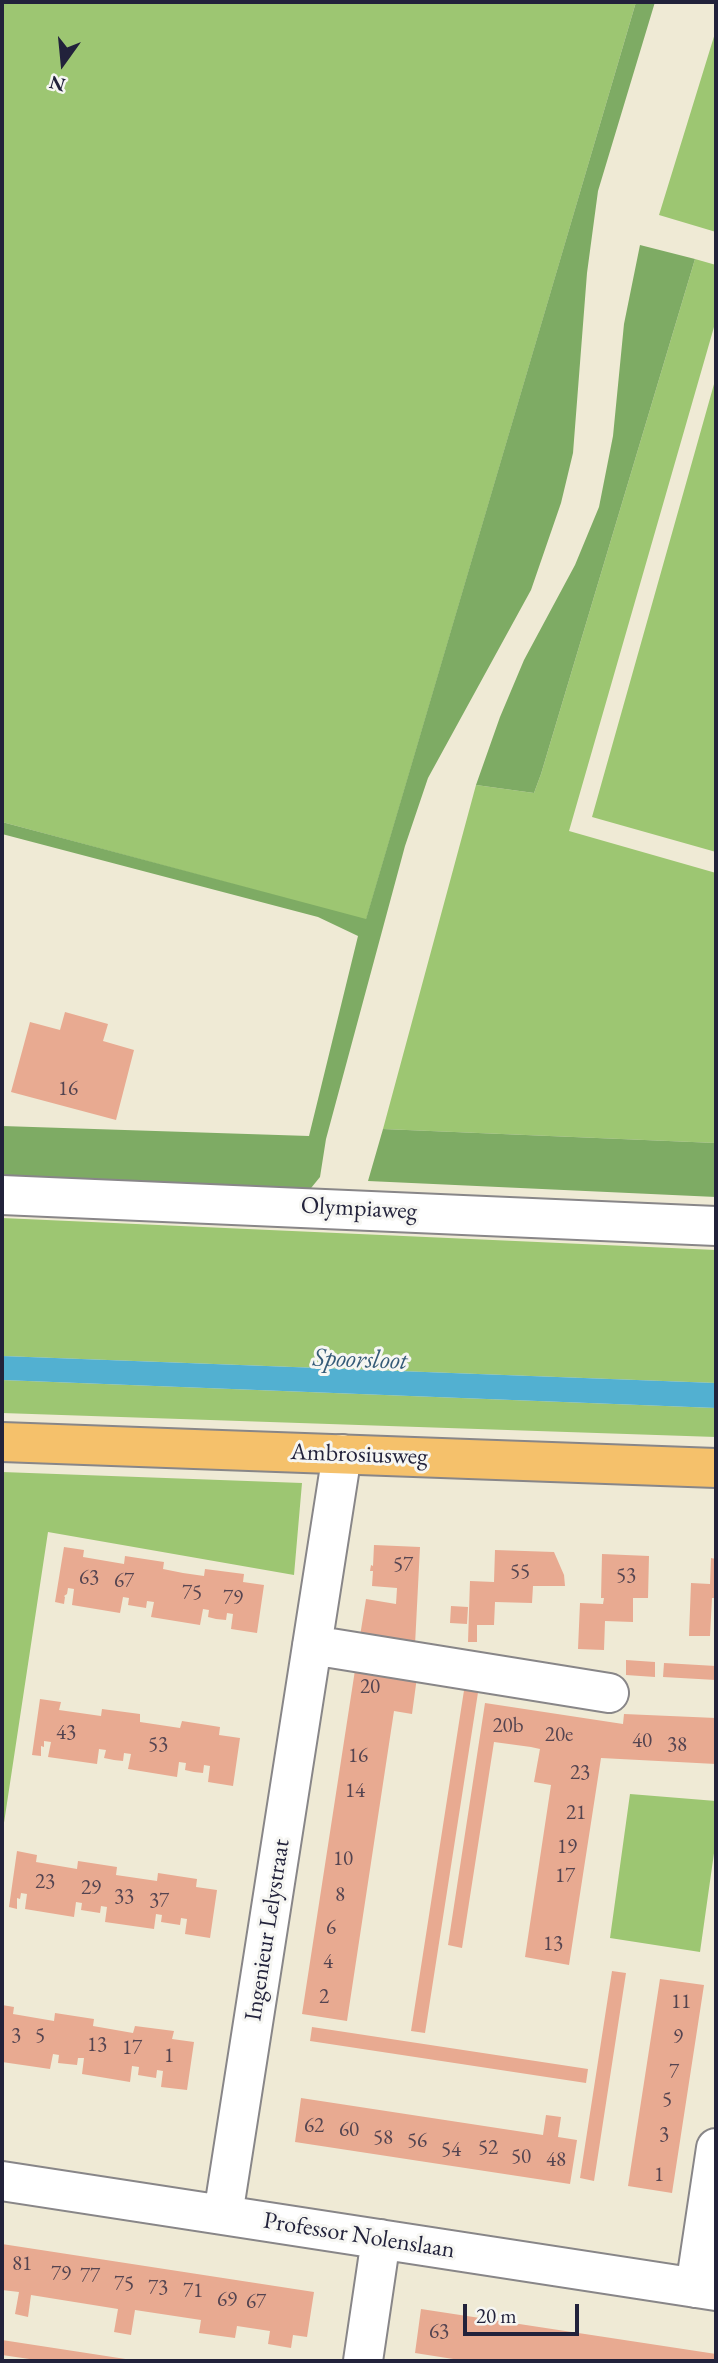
<!DOCTYPE html>
<html>
<head>
<meta charset="utf-8">
<style>
	body { margin:0 }
	#map { position:relative; width:718px; height:2363px; overflow:hidden; background:#efead5; font-family:"EB Garamond",serif }
	canvas { display:block }
	.frame { position:absolute; inset:0; border:4px solid #22223b; pointer-events:none }
	.north { position:absolute; left:28px; top:28px; width:70px; height:70px; -webkit-text-stroke:5px #f6f6f2; paint-order:stroke; rotate:195deg; font-size:19px; font-weight:700; line-height:28px; text-align:center; color:#22223b }
	.north::after { content:''; display:block; margin:auto; width:24px; height:32px; background:#22223b; clip-path:polygon(50% 0,100% 100%,50% 72%,0 100%) }
	.scale { position:absolute; left:463px; top:2304px; width:116px; height:32px; box-sizing:border-box; border:4px solid #22223b; border-top:0; padding-left:9px; font-size:21px; line-height:24px; white-space:nowrap; color:#22223b; -webkit-text-stroke:5px #f6f6f2; paint-order:stroke }
</style>
</head>
<body>
<div id="map">
<canvas width="718" height="2363"></canvas>
<div class="frame"></div>
<div class="north">N</div>
<div class="scale">20 m</div>
</div>
<script>
const g = document.querySelector('canvas').getContext('2d');
g.lineJoin = 'round';
function fill(path, color) {
  g.fillStyle = color;
  g.fill(path, 'evenodd');
}
function strokePath(path, color, width, dash) {
  g.strokeStyle = color;
  g.lineWidth = width;
  g.lineCap = dash ? 'butt' : 'round';
  g.setLineDash(dash || []);
  g.stroke(path);
}
function write(font, color, halo, rows, align = 'center') {
  g.font = font + ' "EB Garamond",serif';
  g.lineWidth = 6;
  g.setLineDash([]);
  g.textBaseline = 'middle';
  g.strokeStyle = halo;
  g.fillStyle = color;
  for (const [text, x, y, turn = 0] of rows) {
    g.save();
    g.translate(x, y);
    g.rotate((+turn || 0) * Math.PI / 180);
    g.textAlign = isNaN(turn) ? turn : align;
    if (halo) g.strokeText(text, 0, 0);
    g.fillText(text, 0, 0);
    g.restore();
  }
}
const green = new Path2D(`
	M 2,2 L 636,2 L 366,920 L 2,822 Z
	M 716,30 L 716,232 L 659,215 Z
	M 695,259 L 716,265 L 716,320 L 569,831 L 716,873 L 716,1143 L 383,1129 L 476,785 L 534,793 L 541,774 Z
	M 716,377 L 716,852 L 592,817 Z
	M 2,1218 L 716,1250 L 716,1383 L 2,1356 Z
	M 2,1380 L 716,1408 L 716,1437 L 2,1413 Z
	M 2,1472 L 302,1483 L 294,1575 L 48,1532 L 2,1836 Z
	M 630,1794 L 716,1801 L 716,1839 L 700,1952 L 610,1938 Z`);
const forest = new Path2D(`
	M 636,2 L 655,2 L 598,191 L 587,273 L 573,453 L 561,503 L 531,590 L 428,778 L 405,846 L 326,1139 L 320,1177 L 307,1193 L 2,1181 L 2,1126 L 309,1136 L 358,936 L 318,917 L 2,834 L 2,822 L 366,919 Z
	M 640,245 L 695,259 L 541,774 L 534,793 L 476,785 L 500,717 L 524,660 L 575,565 L 599,507 L 613,436 L 624,324 Z
	M 383,1129 L 716,1143 L 716,1197 L 368,1181 Z`);
const water = new Path2D(`
	M 2,1356 L 716,1383 L 716,1408 L 2,1380 Z`);
const building = new Path2D(`
	M 65,1012 L 108,1024 L 103,1041 L 134,1050 L 116,1120 L 11,1092 L 30,1022 L 60,1030 Z
	M 374,1545 L 420,1547 L 415,1645 L 360,1636 L 366,1599 L 396,1604 L 397,1588 L 372,1586 L 373,1571 L 370,1571 L 371,1565 L 373,1566 Z
	M 64,1547 L 84,1550 L 83,1557 L 124,1564 L 125,1556 L 164,1562 L 163,1569 L 183,1573 L 204,1576 L 205,1569 L 244,1574 L 243,1582 L 264,1585 L 257,1633 L 231,1629 L 233,1614 L 227,1613 L 226,1620 L 216,1619 L 208,1617 L 209,1610 L 203,1609 L 200,1625 L 151,1617 L 154,1602 L 147,1601 L 146,1608 L 128,1605 L 129,1598 L 123,1597 L 120,1613 L 72,1605 L 74,1589 L 68,1588 L 67,1594 L 64,1596 L 65,1597 L 64,1604 L 55,1602 Z
	M 495,1550 L 554,1552 L 564,1575 L 565,1586 L 533,1586 L 532,1603 L 495,1602 L 494,1625 L 477,1625 L 477,1642 L 468,1642 L 470,1581 L 494,1582 Z
	M 602,1554 L 649,1556 L 648,1598 L 633,1598 L 633,1622 L 605,1621 L 604,1650 L 578,1649 L 580,1603 L 603,1604 L 604,1598 L 601,1598 Z
	M 711,1558 L 716,1559 L 716,1598 L 712,1598 L 710,1636 L 689,1636 L 691,1583 L 710,1584 Z
	M 451,1606 L 468,1607 L 467,1624 L 450,1623 Z
	M 626,1660 L 655,1662 L 655,1677 L 626,1675 Z
	M 664,1663 L 716,1666 L 716,1680 L 663,1677 Z
	M 355,1670 L 417,1677 L 412,1714 L 394,1711 L 347,2021 L 302,2014 Z
	M 465,1684 L 479,1686 L 425,2033 L 411,2031 Z
	M 40,1699 L 61,1702 L 59,1710 L 101,1716 L 102,1709 L 140,1714 L 140,1722 L 180,1728 L 182,1721 L 220,1727 L 219,1735 L 240,1738 L 233,1786 L 208,1782 L 210,1766 L 204,1765 L 203,1773 L 194,1772 L 185,1770 L 186,1763 L 179,1762 L 177,1777 L 128,1769 L 131,1754 L 124,1753 L 123,1761 L 114,1760 L 104,1758 L 106,1750 L 99,1749 L 97,1764 L 48,1757 L 51,1742 L 44,1741 L 44,1747 L 41,1746 L 41,1756 L 32,1755 Z
	M 485,1703 L 623,1724 L 624,1714 L 716,1718 L 716,1764 L 601,1758 L 569,1965 L 525,1957 L 551,1785 L 534,1782 L 540,1749 L 531,1747 L 494,1742 L 462,1948 L 448,1945 Z
	M 17,1851 L 37,1855 L 36,1862 L 77,1869 L 78,1861 L 117,1867 L 116,1875 L 157,1881 L 158,1873 L 197,1879 L 196,1887 L 217,1890 L 210,1938 L 185,1934 L 187,1919 L 181,1918 L 180,1925 L 161,1922 L 162,1915 L 156,1914 L 154,1929 L 105,1922 L 107,1907 L 101,1906 L 100,1913 L 81,1910 L 82,1903 L 76,1902 L 74,1917 L 25,1909 L 27,1894 L 21,1893 L 20,1899 L 17,1898 L 17,1909 L 9,1907 Z
	M 612,1971 L 626,1973 L 594,2181 L 580,2178 Z
	M 660,1979 L 704,1985 L 672,2193 L 628,2186 Z
	M 2,2005 L 14,2007 L 13,2014 L 54,2021 L 55,2013 L 94,2019 L 93,2026 L 133,2033 L 135,2026 L 174,2031 L 172,2039 L 194,2042 L 187,2090 L 161,2087 L 163,2071 L 157,2070 L 156,2078 L 138,2075 L 139,2067 L 132,2066 L 130,2082 L 82,2074 L 84,2058 L 78,2058 L 77,2065 L 58,2063 L 59,2055 L 53,2054 L 50,2069 L 2,2062 L 4,2046 L 2,2046 Z
	M 312,2027 L 588,2069 L 586,2083 L 310,2041 Z
	M 301,2098 L 543,2135 L 546,2115 L 561,2117 L 558,2137 L 577,2140 L 570,2184 L 295,2142 Z
	M 2,2244 L 314,2292 L 307,2337 L 293,2335 L 291,2348 L 268,2344 L 270,2331 L 237,2326 L 235,2338 L 199,2333 L 201,2320 L 135,2310 L 131,2335 L 114,2332 L 118,2309 L 31,2295 L 28,2317 L 15,2314 L 19,2292 L 2,2290 Z
	M 421,2309 L 716,2354 L 716,2361 L 466,2361 L 415,2353 Z
	M 2,2340 L 132,2360 L 131,2361 L 43,2361 L 2,2355 Z`);
const minor = new Path2D(`
	M 2,1195 L 716,1226
	M 312,1645 L 609,1693
	M 2,2181 L 716,2291
	M 223,2215 L 342,1454
	M 695,2288 L 716,2148
	M 363,2361 L 381,2239`);
const major = new Path2D(`
	M 2,1442 L 716,1468`);
const numberNames = [
	["16",68,1089],
	["57",403,1565],
	["55",520,1572],
	["53",626,1576],
	["63",89,1578],
	["67",124,1581],
	["75",192,1593],
	["79",233,1598],
	["20",370,1687],
	["20b",508,1726],
	["43",66,1733],
	["20e",559,1735],
	["40",642,1741],
	["53",158,1745],
	["38",677,1745],
	["16",358,1756],
	["23",580,1773],
	["14",355,1791],
	["21",576,1813],
	["19",567,1847],
	["10",343,1859],
	["17",565,1876],
	["23",45,1882],
	["29",91,1888],
	["8",340,1895],
	["33",124,1897],
	["37",159,1901],
	["6",331,1928],
	["13",553,1944],
	["4",328,1962],
	["2",324,1997],
	["11",681,2002],
	["3",16,2036],
	["5",40,2036],
	["9",678,2037],
	["13",97,2045],
	["17",132,2048],
	["1",169,2056],
	["7",674,2072],
	["5",667,2100],
	["62",314,2126],
	["60",349,2130],
	["3",664,2135],
	["58",383,2138],
	["56",417,2141],
	["52",488,2148],
	["54",451,2150],
	["50",521,2157],
	["48",556,2160],
	["1",659,2175],
	["81",22,2264],
	["79",61,2274],
	["77",90,2276],
	["75",124,2284],
	["73",158,2288],
	["71",193,2291],
	["69",227,2300],
	["67",256,2302],
	["63",439,2332]
];
const streetNames = [
	["Olympiaweg",359,1209,3],
	["Ambrosiusweg",359,1455,2],
	["Ingenieur Lelystraat",268,1930,-81],
	["Professor Nolenslaan",359,2236,9]
];
const waterNames = [
	["Spoorsloot",360,1360,2]
];
fill(green, '#9dc672');
fill(forest, '#7eab64');
fill(water, '#52b0d1');
fill(building, '#e8aa91');
strokePath(minor, '#888688', 42);
strokePath(major, '#888688', 42);
strokePath(minor, '#fff', 38);
strokePath(major, '#f5c16b', 38);
write('21px', '#544450', null, numberNames);
write('24px', '#22223b', '#f6f6f2', streetNames);
write('italic 26px', '#355b77', '#f6f6f2', waterNames);
</script>
</body>
</html>
